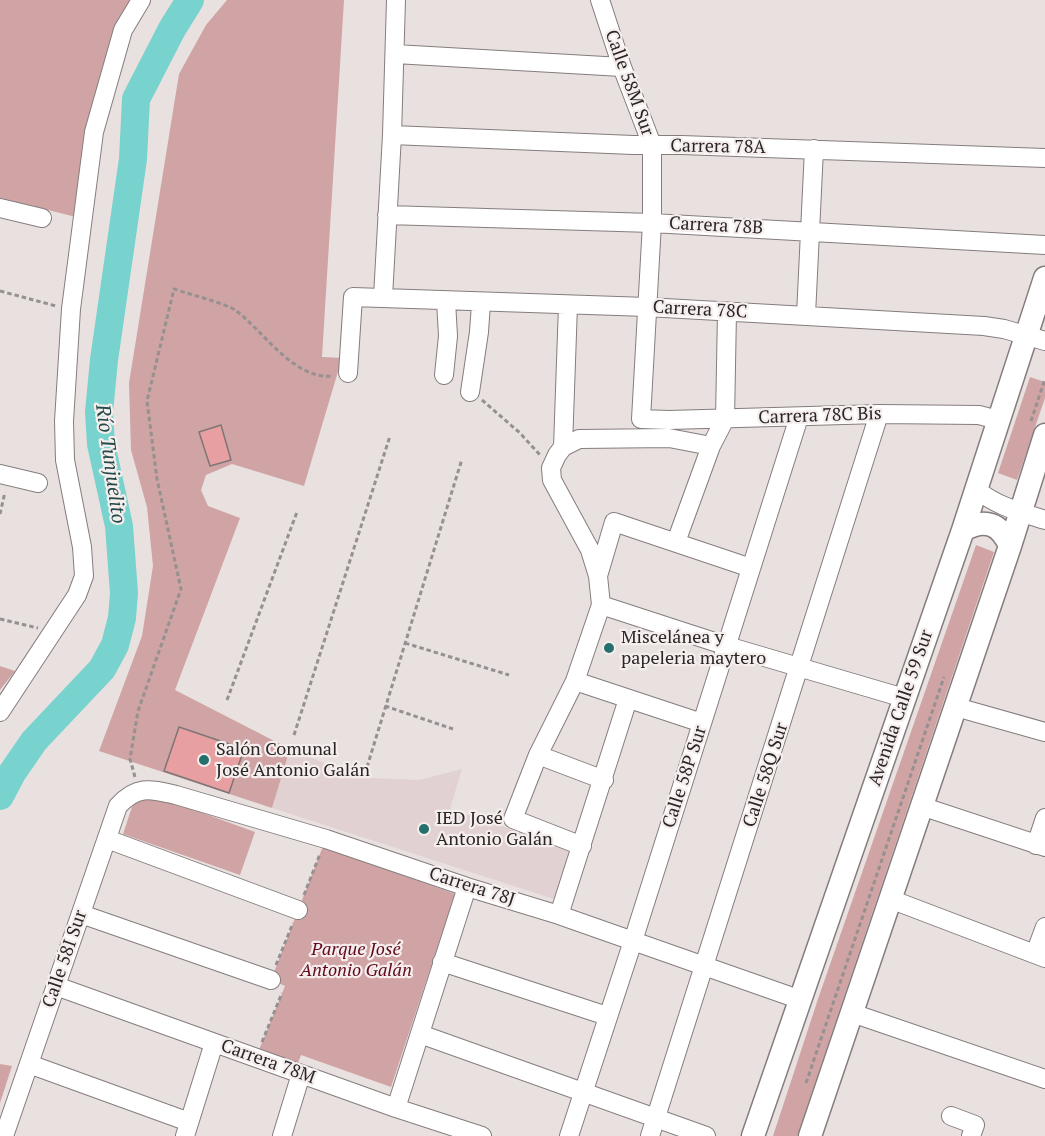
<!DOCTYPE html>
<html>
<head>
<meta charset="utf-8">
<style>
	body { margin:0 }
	canvas { display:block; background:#e9e0e0 }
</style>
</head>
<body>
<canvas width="1045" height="1136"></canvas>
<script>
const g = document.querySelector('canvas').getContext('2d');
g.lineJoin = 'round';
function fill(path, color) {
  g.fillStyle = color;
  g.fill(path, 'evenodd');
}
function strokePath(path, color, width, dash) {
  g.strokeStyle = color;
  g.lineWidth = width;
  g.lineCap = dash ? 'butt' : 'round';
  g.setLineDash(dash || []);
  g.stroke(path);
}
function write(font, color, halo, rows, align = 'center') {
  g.font = font + ' "PT Serif",serif';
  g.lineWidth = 4.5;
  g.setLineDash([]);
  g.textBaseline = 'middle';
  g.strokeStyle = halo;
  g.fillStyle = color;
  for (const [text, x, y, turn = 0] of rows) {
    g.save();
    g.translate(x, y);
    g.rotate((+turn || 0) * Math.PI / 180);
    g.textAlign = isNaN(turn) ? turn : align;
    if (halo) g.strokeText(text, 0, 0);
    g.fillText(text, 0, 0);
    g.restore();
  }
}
const built = new Path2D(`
	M 290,749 L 349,773 L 370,778 L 419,780 L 462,769 L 450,809 L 571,849 L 554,899 L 272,808 Z`);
const green = new Path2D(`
	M 0,0 L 134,0 L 76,217 L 0,198 Z
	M 227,0 L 344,0 L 322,357 L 342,358 L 304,486 L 232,464 L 206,475 L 201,490 L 208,506 L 240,518 L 175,690 L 290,749 L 272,808 L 99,751 L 142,636 L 153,566 L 147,507 L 131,450 L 129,383 L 179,74 L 206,25 Z
	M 1030,377 L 1045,382 L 1045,398 L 1017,480 L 998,473 Z
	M 976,545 L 994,552 L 797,1136 L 773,1136 L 818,999 Z
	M 0,666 L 15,671 L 0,690 Z
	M 156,796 L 255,832 L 240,875 L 123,834 L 133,804 L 138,798 Z
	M 323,846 L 455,894 L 391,1087 L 301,1055 L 298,1063 L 259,1050 L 285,986 L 271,980 Z
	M 0,1064 L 12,1066 L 0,1103 Z`);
const river = new Path2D(`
	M 0,796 L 12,773 L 34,741 L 102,669 L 115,645 L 122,618 L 124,593 L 119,526 L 101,444 L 99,412 L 104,360 L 133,159 L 136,99 L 172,29 L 190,0`);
const building = new Path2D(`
	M 221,425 L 231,460 L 210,466 L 199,432 Z
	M 179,727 L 244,749 L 229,793 L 164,771 Z`);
const path = new Path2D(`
	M 0,291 L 56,306
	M 482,400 L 520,433 L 540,455
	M 1031,421 L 1045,379
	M 0,514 L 5,492
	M 0,619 L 38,628
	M 405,643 L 509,675
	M 227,700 L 297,512
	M 385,706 L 453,729
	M 294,735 L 390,436
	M 367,767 L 462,459
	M 135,777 L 130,759 L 138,711 L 181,589 L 157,479 L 147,401 L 174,289 C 188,294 225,303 235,310 C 263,330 293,380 333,376
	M 304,895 L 320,854
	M 276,965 L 293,923
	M 262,1042 L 282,993
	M 806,1083 L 944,677`);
const minor = new Path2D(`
	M 600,0 L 622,67 L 652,145 L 652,223 L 641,419 L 669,420 L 879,414 L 979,415 L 998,420
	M 395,54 L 622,67
	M 392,135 L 633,145 L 681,145 L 1045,158
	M 0,208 L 42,218
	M 387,215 L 652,223 L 1045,245
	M 383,297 L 392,135 L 396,0
	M 806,315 L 814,149
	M 348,373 L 353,297 L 647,307 L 984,326 L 1004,329 L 1045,341
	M 444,375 L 448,336 L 446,301
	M 470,392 L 479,332 L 481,303
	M 563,447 L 568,305
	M 0,474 L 38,483
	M 976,489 C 996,506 1020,512 1045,520
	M 676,542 L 711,446 L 725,419 L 727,312
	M 598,576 L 590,550 L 552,480 L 551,468 L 557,455 L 563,447 L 579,439 L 669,438 L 711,446
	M 601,605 L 727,646 L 904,698
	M 575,681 L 702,723
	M 956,707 L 1045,732
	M 0,712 L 77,595 L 84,576 L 82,547 L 65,460 L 64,421 L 71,309 L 94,132 L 123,30 L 141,0
	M 538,755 L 604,780
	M 921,806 L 1045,847
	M 107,839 L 298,910
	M 1036,845 L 1045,818
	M 582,846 L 513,819 L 538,755 L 575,681 L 601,605 L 598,576 L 614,522 L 751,568
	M 890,899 L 1045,958
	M 81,914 L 271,980
	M 559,915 L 628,699
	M 1035,954 L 1045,927
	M 442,962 L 607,1016
	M 56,986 L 396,1108 L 482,1136
	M 852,1013 L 1045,1079
	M 420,1034 L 706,1136
	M 29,1064 L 189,1122
	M 396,1108 L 467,887
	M 951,1116 L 975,1125 L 971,1136
	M 4,1136 L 118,806 C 137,785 150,789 176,795 L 326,839 L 467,887 L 559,915 L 801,1000
	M 185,1136 L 214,1043
	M 282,1136 L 301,1074
	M 569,1136 L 633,941 L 799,417
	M 650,1136 L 879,414`);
const major = new Path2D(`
	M 963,530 C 985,518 1000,523 1010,546
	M 753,1136 L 963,530 L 1045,278
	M 810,1136 L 1010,546 L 1045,435`);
const markers = [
	[609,648,6,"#256f6c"],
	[204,760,6,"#256f6c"],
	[424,829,6,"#256f6c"]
];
const streetNames = [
	["Calle 58M Sur",629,83,70],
	["Carrera 78A",718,147,1],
	["Carrera 78B",716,226,3],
	["Carrera 78C",700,310,3],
	["Carrera 78C Bis",820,416,-2],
	["Avenida Calle 59 Sur",901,708,-71],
	["Calle 58Q Sur",766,775,-72],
	["Calle 58P Sur",685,777,-72],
	["Carrera 78J",472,887,18],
	["Calle 58I Sur",65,959,-71],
	["Carrera 78M",268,1062,20]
];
const poiNames = [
	["Miscelánea y",621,638],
	["papeleria maytero",621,659],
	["Salón Comunal",216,750],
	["José Antonio Galán",216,771],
	["IED José",436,819],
	["Antonio Galán",436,840]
];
const parkNames = [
	["Parque José",356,950],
	["Antonio Galán",356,971]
];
const waterNames = [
	["Río Tunjuelito",110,464,82]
];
fill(built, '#e2d1d2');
fill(green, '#d0a4a5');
strokePath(river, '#78d3ce', 28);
fill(building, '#e89fa2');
strokePath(building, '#7e7676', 1.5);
strokePath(minor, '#857d7d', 20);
strokePath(major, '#857d7d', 25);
strokePath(path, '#969090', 3, [4.5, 3]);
strokePath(minor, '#fff', 18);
strokePath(major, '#fff', 22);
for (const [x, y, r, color] of markers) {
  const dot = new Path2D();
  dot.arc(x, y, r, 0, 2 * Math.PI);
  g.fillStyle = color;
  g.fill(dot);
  strokePath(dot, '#f6eded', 2);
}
write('18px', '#292626', '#f6eded', streetNames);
write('18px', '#292626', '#f6eded', poiNames, 'left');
write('italic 18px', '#60091c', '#f6eded', parkNames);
write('italic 20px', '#214b49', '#f6eded', waterNames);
</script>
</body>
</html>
